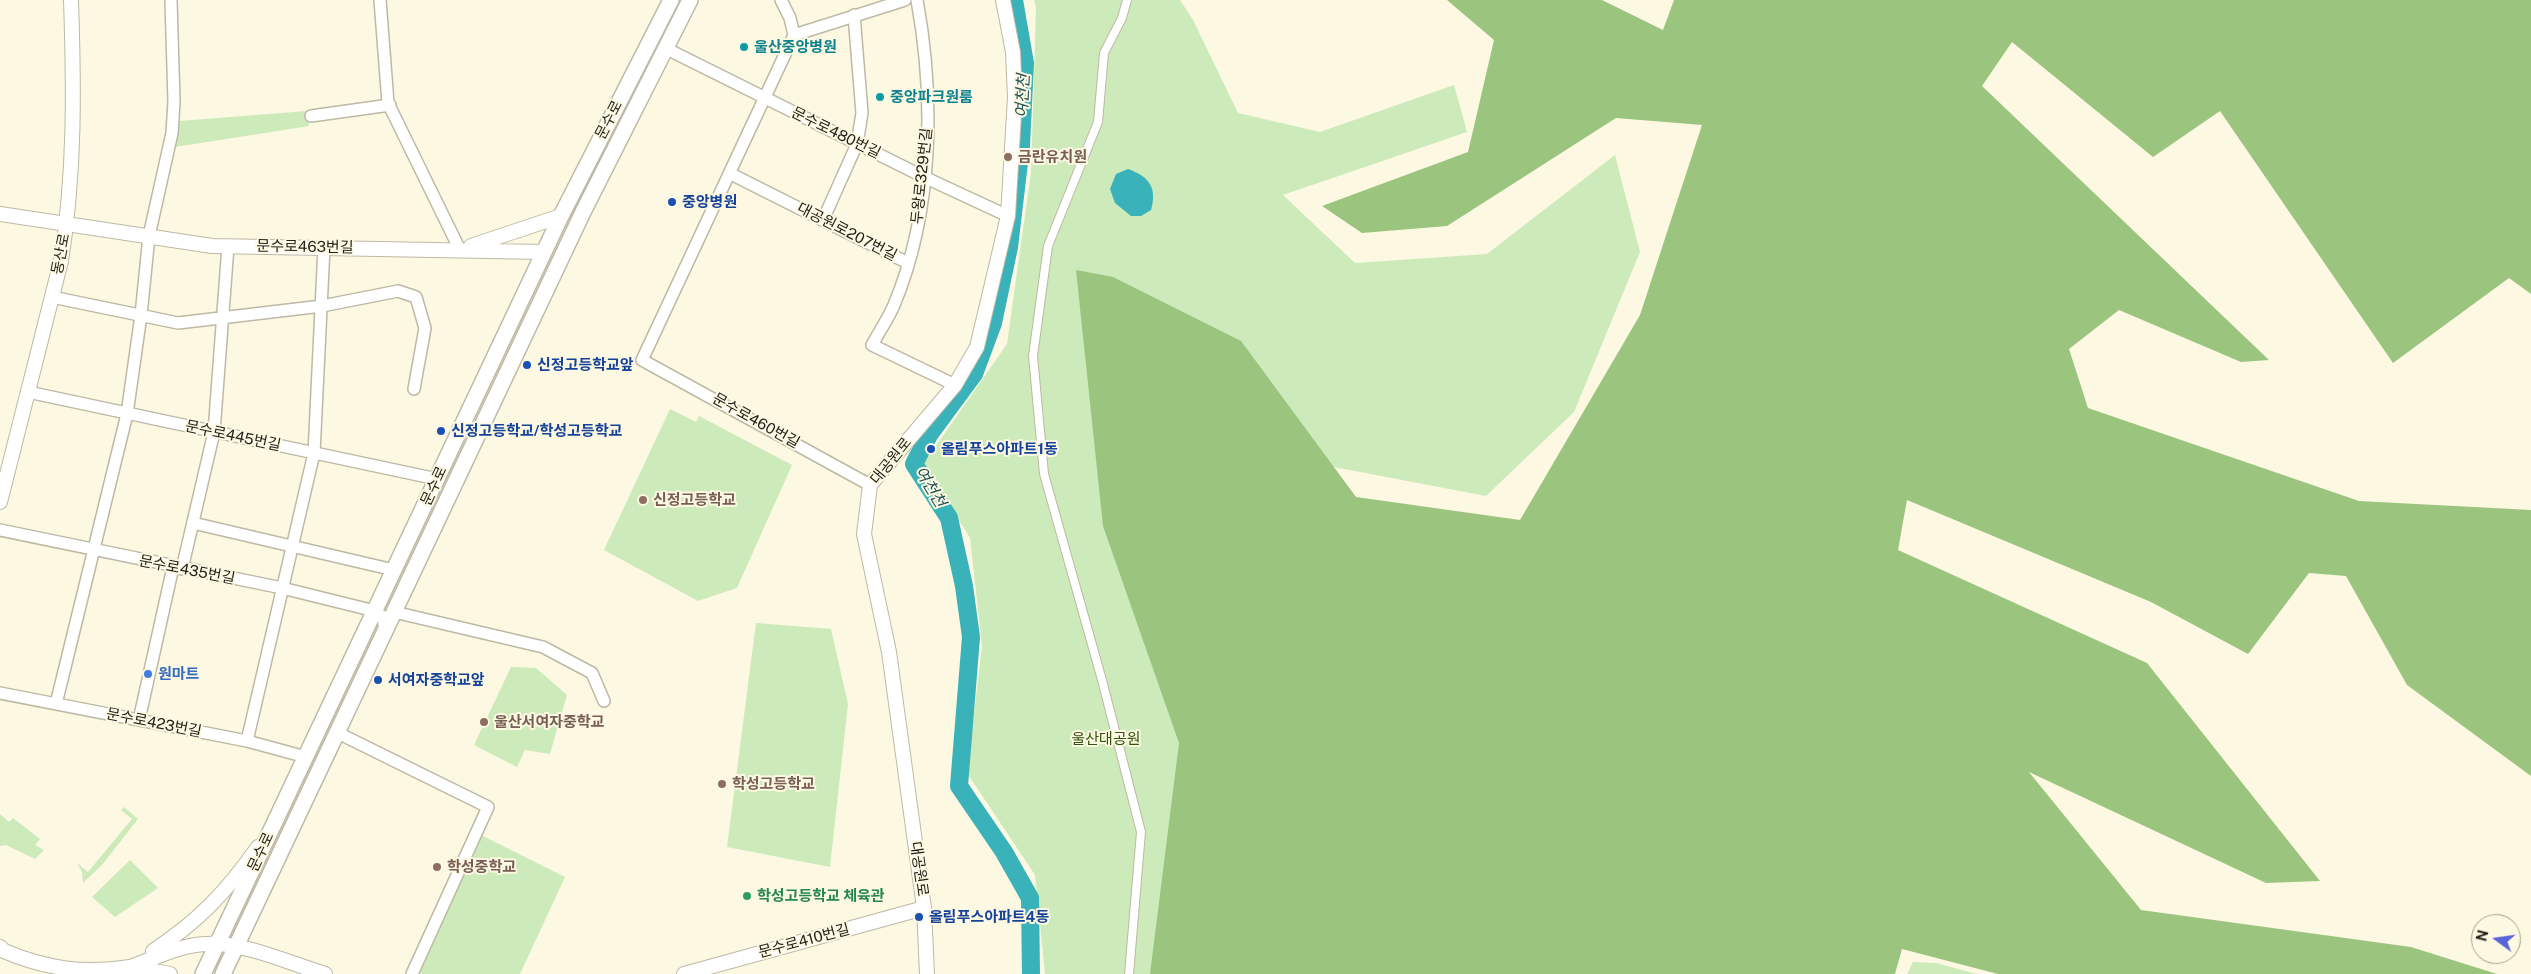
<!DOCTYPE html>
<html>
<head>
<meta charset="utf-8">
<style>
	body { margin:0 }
	#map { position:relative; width:2531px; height:974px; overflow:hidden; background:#fcf8e2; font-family:"Public Sans",sans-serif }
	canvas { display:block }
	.north { position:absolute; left:2471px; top:914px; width:50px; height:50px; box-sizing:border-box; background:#fcf8e2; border:1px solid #a4a191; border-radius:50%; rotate:284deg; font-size:14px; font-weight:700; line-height:20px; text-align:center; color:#211f17 }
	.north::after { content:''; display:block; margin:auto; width:18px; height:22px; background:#5963da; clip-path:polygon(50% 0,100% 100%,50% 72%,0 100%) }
</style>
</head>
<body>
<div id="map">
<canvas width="2531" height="974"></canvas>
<div class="north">N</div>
</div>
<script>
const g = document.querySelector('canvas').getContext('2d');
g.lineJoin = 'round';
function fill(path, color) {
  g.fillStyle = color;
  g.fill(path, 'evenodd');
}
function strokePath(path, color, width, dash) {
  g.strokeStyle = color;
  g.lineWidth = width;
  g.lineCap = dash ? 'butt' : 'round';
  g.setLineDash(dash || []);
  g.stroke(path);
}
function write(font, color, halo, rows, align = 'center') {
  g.font = font + ' "Public Sans","Noto Sans KR",sans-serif';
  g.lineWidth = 4;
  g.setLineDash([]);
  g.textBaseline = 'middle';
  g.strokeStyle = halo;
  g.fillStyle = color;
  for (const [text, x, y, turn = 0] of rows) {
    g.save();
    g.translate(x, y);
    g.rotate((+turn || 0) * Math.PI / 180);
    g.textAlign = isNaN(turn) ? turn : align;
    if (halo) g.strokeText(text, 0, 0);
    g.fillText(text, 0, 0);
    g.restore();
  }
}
const green = new Path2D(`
	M 1034,0 L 1180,0 L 1193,20 L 1238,113 L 1320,132 L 1454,85 L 1467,132 L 1283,195 L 1355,263 L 1487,254 L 1615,155 L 1640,252 L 1574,412 L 1486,496 L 1334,467 L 1277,974 L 1045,974 L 1035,875 L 967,773 L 982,646 L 970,538 L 924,463 L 1007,344 L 1031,172 L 1036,7 Z
	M 307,111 L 309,126 L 175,147 L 179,121 Z
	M 670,409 L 696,422 L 699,416 L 792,465 L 737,588 L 698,601 L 604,550 Z
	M 756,623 L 831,629 L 848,704 L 830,867 L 727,847 Z
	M 511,667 L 536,668 L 567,695 L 550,754 L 525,750 L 517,767 L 474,745 Z
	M 124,807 L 138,819 L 102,865 L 83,883 L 82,872 L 77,863 L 88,872 L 132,819 L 121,810 Z
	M 0,814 L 9,822 L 13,818 L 40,839 L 35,845 L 44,850 L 35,859 L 6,845 L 0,846 Z
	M 479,834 L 565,877 L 520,974 L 422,974 L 416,971 Z
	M 130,860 L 158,888 L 115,917 L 92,897 Z
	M 1913,962 L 1936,963 L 1977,974 L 1907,974 Z`);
const forest = new Path2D(`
	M 1447,0 L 1602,0 L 1663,30 L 1674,0 L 2531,0 L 2531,294 L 2509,278 L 2393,363 L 2220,111 L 2153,157 L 2012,42 L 1982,86 L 2269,360 L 2241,362 L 2119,310 L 2069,349 L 2088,408 L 2359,501 L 2531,510 L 2531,776 L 2407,685 L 2346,576 L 2309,573 L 2248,654 L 2151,602 L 1907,500 L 1898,550 L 2147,663 L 2320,881 L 2266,883 L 2029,772 L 2141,910 L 2411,947 L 2497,974 L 1998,974 L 1902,949 L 1895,974 L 1150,974 L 1179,743 L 1103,526 L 1076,270 L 1113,277 L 1241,341 L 1356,497 L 1520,520 L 1640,315 L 1702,125 L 1616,118 L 1447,226 L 1362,233 L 1322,206 L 1468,152 L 1494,40 Z`);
const water = new Path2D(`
	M 1128,169 C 1150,177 1157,188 1151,210 L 1141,216 L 1131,216 L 1115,203 L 1110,189 L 1116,174 Z`);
const river = new Path2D(`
	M 1014,0 L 1025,63 L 1021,146 L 1009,247 L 993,323 L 974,374 L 929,435 L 914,464 L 949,518 L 964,586 L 971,637 L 959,786 L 1004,852 L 1030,898 L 1031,974`);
const pedestrian = new Path2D(`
	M 1127,0 L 1122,18 L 1104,53 L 1098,122 L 1048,246 L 1033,356 L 1044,474 L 1102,680 L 1141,832 L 1129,974`);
const minor = new Path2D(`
	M 380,0 L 388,103 L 460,250
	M 781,0 L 790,18 L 794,35 L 642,360 L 870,485
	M 917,0 C 935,98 933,212 894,305 C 888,319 879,332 872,345 L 955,385
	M 794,35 L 905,0
	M 665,48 L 924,177 L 1008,216
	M 311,116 L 390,105
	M 731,174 L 908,263
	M 823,220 L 857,144 L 862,113 L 854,15
	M 52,297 L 178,323 L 322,306 L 398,291 L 416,297 L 425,328 L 414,389
	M 28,392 L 437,479
	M 193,523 L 394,570
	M 0,530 L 282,588 L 375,611 L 383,617 L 385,631
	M 182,569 L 214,432 L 228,246
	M 394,612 L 543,647 L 592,673 L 604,701
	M 0,693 L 247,741 L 306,757
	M 56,704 L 127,414 L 141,315 L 149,236 L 172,133 L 174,102 L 171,0
	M 139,720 L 173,567
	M 338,733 L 488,807 L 412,974
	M 247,741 L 314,453 L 324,247`);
const tertiary = new Path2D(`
	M 0,214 L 212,246 L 544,252
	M 471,246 L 561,216
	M 0,502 L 61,261 C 75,174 74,88 71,0
	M 0,947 L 4,951 C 47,969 83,974 130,967 C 156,958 179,945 206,944 C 244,942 289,963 325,974
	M 153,951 C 199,921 227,891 258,847
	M 131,967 L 170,974
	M 684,974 L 924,908
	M 927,974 L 924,908 L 889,652 L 864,534 L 870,485 L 955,385 L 977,347 L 1008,216 L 1015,97 L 1013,52 L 1003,0`);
const secondary = new Path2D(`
	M 203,974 L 561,216 L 671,0
	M 223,974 L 583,212 L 690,0`);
const markers = [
	[744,47,5,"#0f9aa8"],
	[880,97,5,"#0f9aa8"],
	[1008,157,5,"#8d6e63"],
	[672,202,5,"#1a4fb4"],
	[527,365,5,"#1a4fb4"],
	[441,431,5,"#1a4fb4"],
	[931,449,5,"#1a4fb4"],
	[643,500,5,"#8d6e63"],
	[148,674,5,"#3f7fe0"],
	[378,680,5,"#1a4fb4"],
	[484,722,5,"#8d6e63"],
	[722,784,5,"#8d6e63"],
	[437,867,5,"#8d6e63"],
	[747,896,5,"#2e9e5b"],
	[919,917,5,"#1a4fb4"]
];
const cultureNames = [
	["울산중앙병원",754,47],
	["중앙파크원룸",890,97]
];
const streetNames = [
	["문수로",609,120,-63],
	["문수로480번길",836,133,26],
	["두왕로329번길",922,176,-84],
	["대공원로207번길",847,232,27],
	["문수로463번길",305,247,1],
	["동산로",61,254,-79],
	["문수로460번길",756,421,29],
	["문수로445번길",233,436,12],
	["대공원로",891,461,-51],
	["문수로",434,486,-65],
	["문수로435번길",187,570,11],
	["문수로423번길",154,723,11],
	["문수로",261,852,-65],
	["대공원로",919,869,82],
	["문수로410번길",804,941,-15]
];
const educationNames = [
	["금란유치원",1018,157],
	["신정고등학교",653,500],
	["울산서여자중학교",494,722],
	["학성고등학교",732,784],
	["학성중학교",447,867]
];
const transitNames = [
	["중앙병원",682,202],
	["신정고등학교앞",537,365],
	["신정고등학교/학성고등학교",451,431],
	["올림푸스아파트1동",941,449],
	["서여자중학교앞",388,680],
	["올림푸스아파트4동",929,917]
];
const shopNames = [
	["원마트",158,674]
];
const parkNames = [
	["울산대공원",1106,739]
];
const leisureNames = [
	["학성고등학교 체육관",757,896]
];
const waterNames = [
	["여천천",1023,96,-87],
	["여천천",930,487,59]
];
fill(green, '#cdeabb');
fill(forest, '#9bc47f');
fill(water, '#3ab2b9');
strokePath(river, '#3ab2b9', 18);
strokePath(pedestrian, '#bdb9a4', 10);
strokePath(minor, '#bdb9a4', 14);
strokePath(tertiary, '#bdb9a4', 16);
strokePath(secondary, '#bdb9a4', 18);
strokePath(pedestrian, '#fff', 8);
strokePath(minor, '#fff', 11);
strokePath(tertiary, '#fff', 14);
strokePath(secondary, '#fff', 15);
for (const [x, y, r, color] of markers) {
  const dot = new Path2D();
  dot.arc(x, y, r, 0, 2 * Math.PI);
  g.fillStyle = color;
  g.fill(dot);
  strokePath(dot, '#fcf8e2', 2);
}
write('bold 15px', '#0d838f', '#fcf8e2', cultureNames, 'left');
write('15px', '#211f17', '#fcf8e2', streetNames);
write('bold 15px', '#785e54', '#fcf8e2', educationNames, 'left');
write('bold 15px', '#164399', '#fcf8e2', transitNames, 'left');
write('bold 15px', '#366cbe', '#fcf8e2', shopNames, 'left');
write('15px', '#2f540b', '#fcf8e2', parkNames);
write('bold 15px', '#27864d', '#fcf8e2', leisureNames, 'left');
write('italic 16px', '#225457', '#fcf8e2', waterNames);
</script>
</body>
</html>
